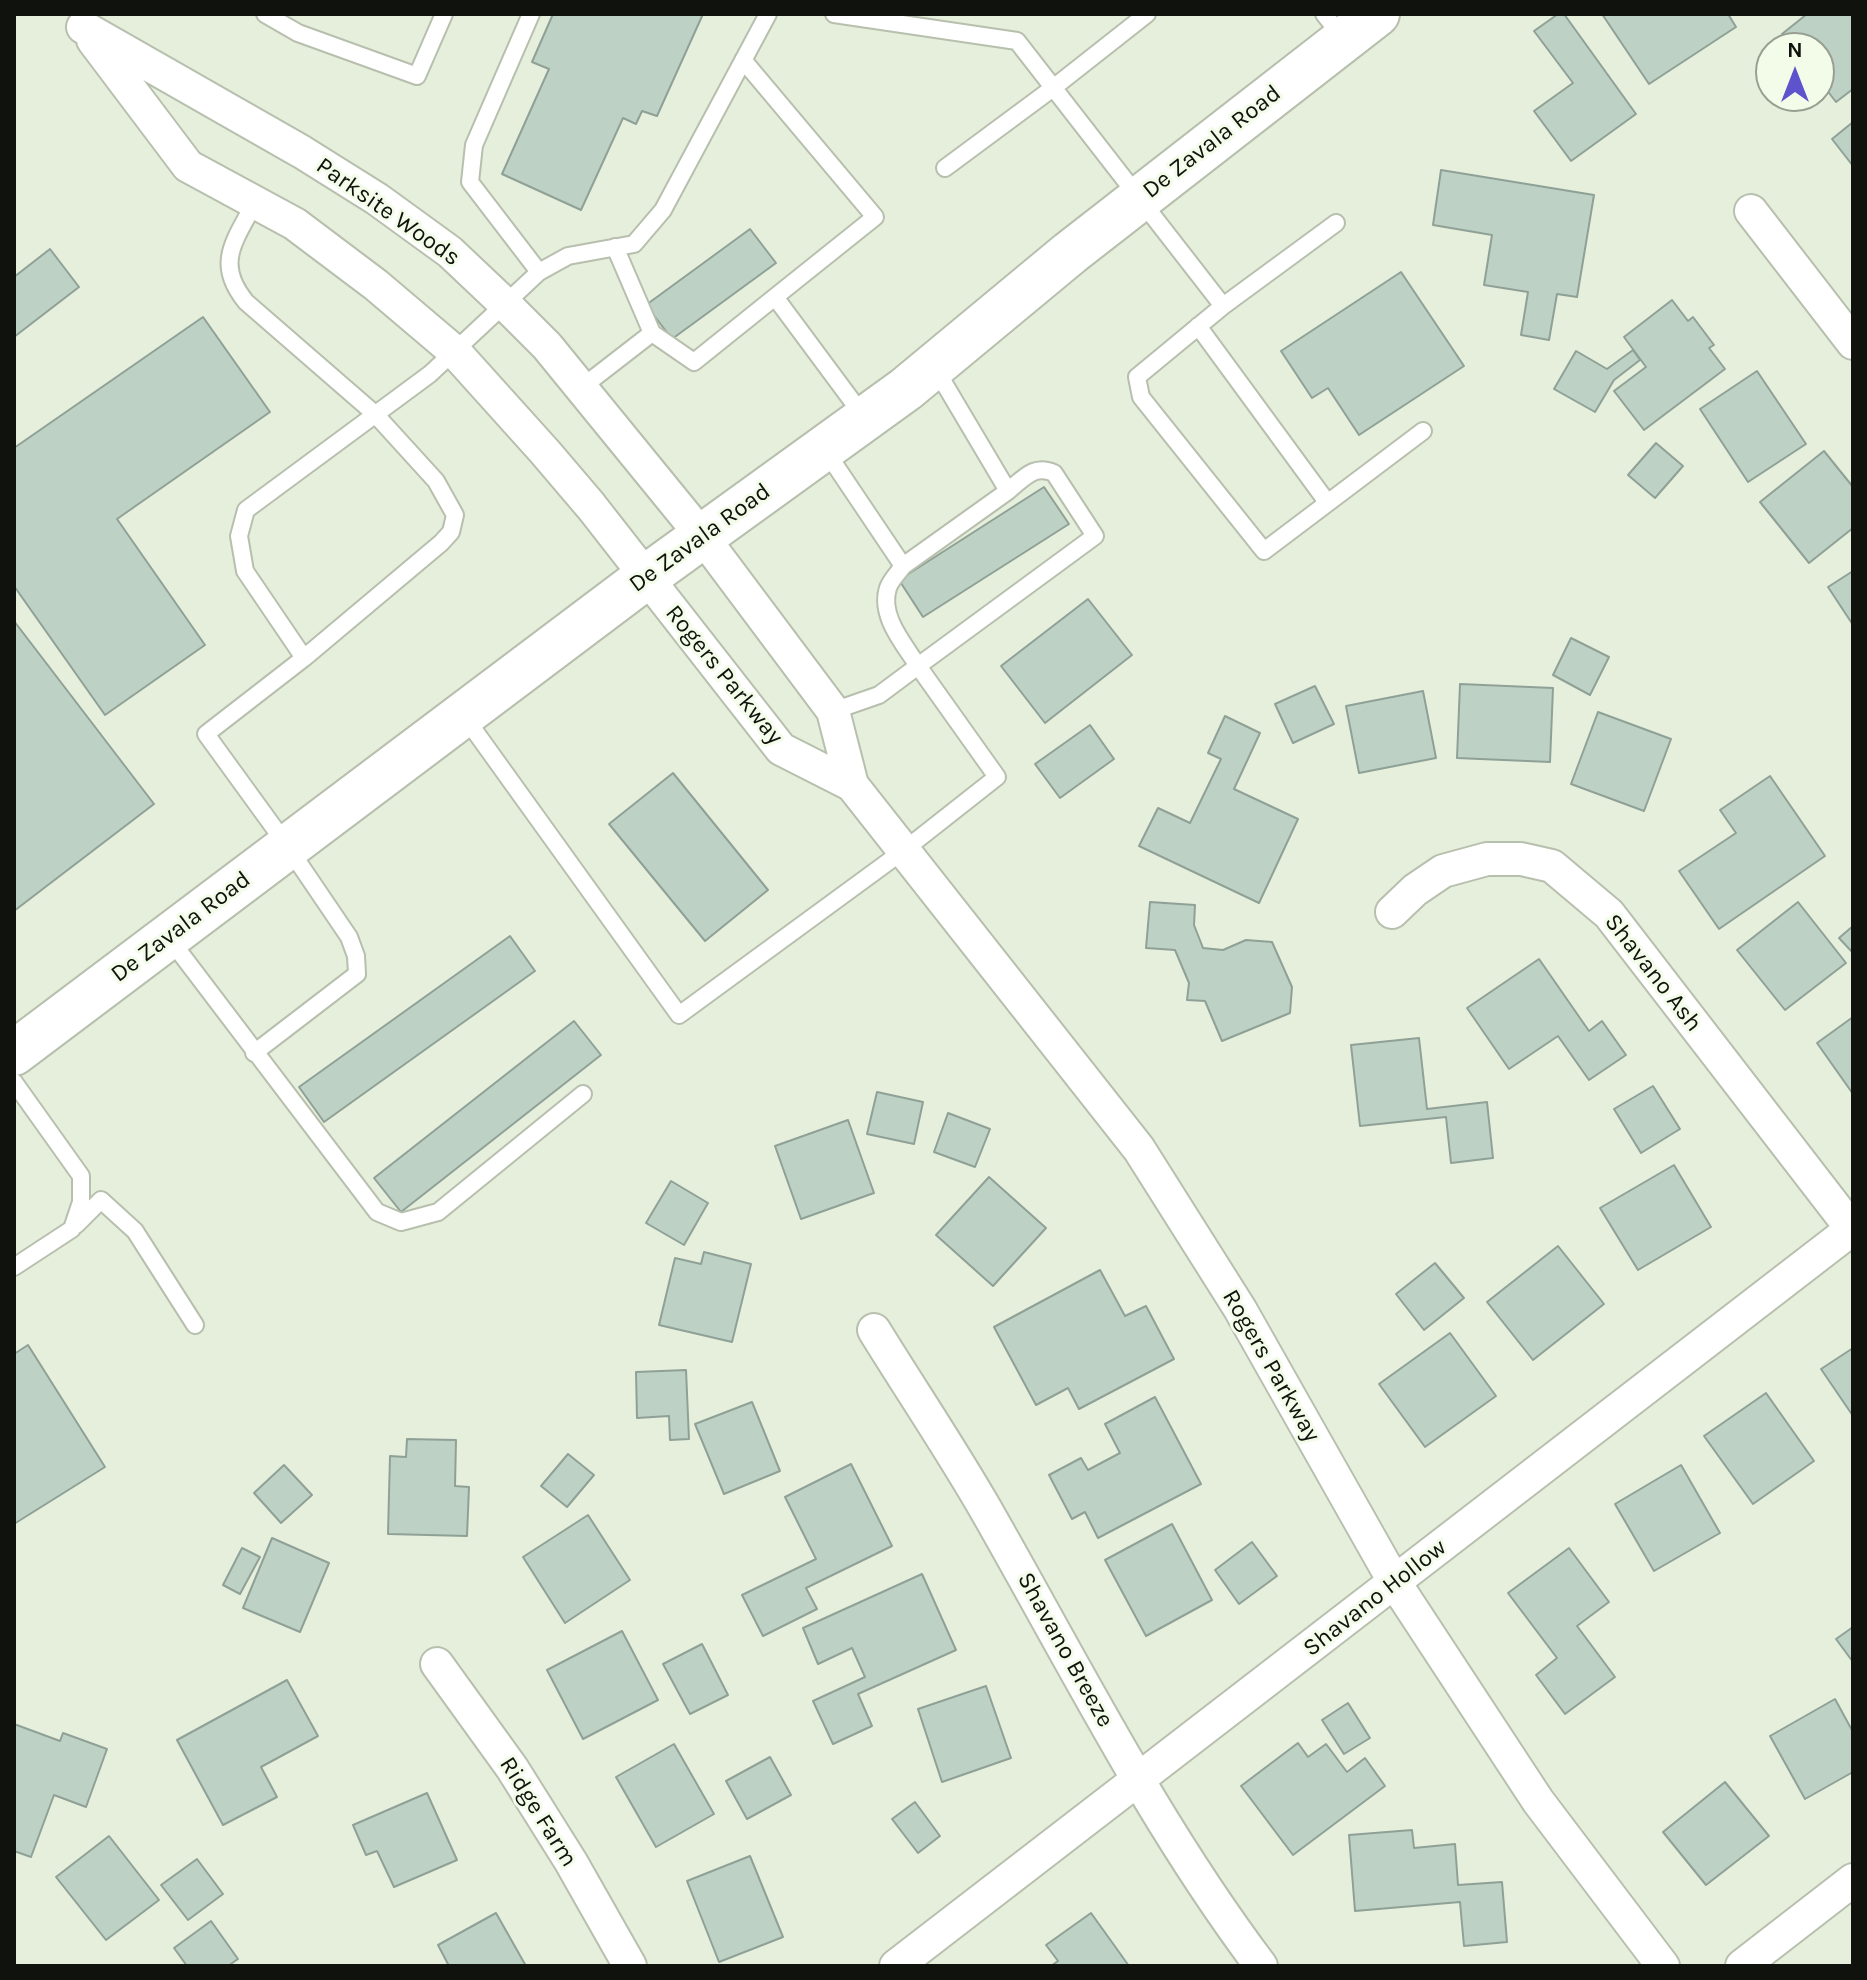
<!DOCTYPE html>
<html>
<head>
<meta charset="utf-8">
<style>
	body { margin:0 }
	#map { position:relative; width:1867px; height:1980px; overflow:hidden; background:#e6efdc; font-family:Karla,sans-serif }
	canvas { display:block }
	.frame { position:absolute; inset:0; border:16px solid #10130d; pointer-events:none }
	.north { position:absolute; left:1755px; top:32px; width:80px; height:80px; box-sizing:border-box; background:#f3fce9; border:2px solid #989f91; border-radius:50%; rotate:0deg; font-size:22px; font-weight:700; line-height:32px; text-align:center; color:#10130d }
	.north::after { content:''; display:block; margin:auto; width:28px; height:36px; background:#5e53cc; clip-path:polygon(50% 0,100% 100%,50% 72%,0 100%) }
</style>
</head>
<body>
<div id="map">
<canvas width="1867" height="1980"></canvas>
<div class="frame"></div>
<div class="north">N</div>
</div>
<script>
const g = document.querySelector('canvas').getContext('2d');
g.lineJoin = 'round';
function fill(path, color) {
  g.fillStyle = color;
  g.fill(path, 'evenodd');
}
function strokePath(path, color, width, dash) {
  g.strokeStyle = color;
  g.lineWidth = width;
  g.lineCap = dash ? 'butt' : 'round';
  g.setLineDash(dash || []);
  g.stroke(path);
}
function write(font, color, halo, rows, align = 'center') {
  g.font = font + ' Karla,sans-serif';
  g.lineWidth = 6;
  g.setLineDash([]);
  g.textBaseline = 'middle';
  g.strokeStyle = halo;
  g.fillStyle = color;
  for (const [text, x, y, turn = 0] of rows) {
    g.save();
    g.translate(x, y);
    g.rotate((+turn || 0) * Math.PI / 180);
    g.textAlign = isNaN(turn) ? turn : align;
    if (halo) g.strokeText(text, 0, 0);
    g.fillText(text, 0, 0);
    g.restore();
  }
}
const building = new Path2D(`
	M 553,14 L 703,14 L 657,116 L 642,111 L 636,124 L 623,118 L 581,210 L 502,174 L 549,69 L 532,62 Z
	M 1558,14 L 1564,14 L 1636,114 L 1571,161 L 1534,111 L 1573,83 L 1534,31 Z
	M 1602,14 L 1728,14 L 1736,27 L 1649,84 Z
	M 1807,14 L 1853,14 L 1853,89 L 1836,102 L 1819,80 L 1819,48 L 1794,48 L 1782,34 Z
	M 1853,122 L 1853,166 L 1832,139 Z
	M 1441,170 L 1594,195 L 1577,297 L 1557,294 L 1549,340 L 1521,335 L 1528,292 L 1484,285 L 1492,235 L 1433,225 Z
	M 750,229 L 776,263 L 672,339 L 646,305 Z
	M 50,249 L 79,287 L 14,337 L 14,277 Z
	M 1401,272 L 1464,366 L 1359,435 L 1328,388 L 1312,398 L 1281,351 Z
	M 1672,300 L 1688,321 L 1693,317 L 1714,345 L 1709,348 L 1725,369 L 1644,430 L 1614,391 L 1646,367 L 1624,337 Z
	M 203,317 L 270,412 L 117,519 L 205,645 L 105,715 L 14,586 L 14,448 Z
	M 1633,350 L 1640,360 L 1614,380 L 1595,412 L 1554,389 L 1576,351 L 1607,369 Z
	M 1757,371 L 1806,444 L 1748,482 L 1700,409 Z
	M 1656,443 L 1683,466 L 1655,498 L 1628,475 Z
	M 1824,451 L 1853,487 L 1853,528 L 1809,563 L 1760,502 Z
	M 1044,487 L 1069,524 L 923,617 L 899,580 Z
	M 1853,571 L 1853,625 L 1828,587 Z
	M 1088,599 L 1132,655 L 1045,723 L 1001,666 Z
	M 14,621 L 154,804 L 14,911 Z
	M 1571,638 L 1609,657 L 1590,695 L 1553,675 Z
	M 1460,684 L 1553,688 L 1550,762 L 1457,758 Z
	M 1315,686 L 1334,724 L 1293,743 L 1275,704 Z
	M 1423,691 L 1436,758 L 1359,773 L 1346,706 Z
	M 1598,712 L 1671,739 L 1644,811 L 1571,784 Z
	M 1225,716 L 1260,733 L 1234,789 L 1298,819 L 1259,903 L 1139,846 L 1158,808 L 1190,823 L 1221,759 L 1208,753 Z
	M 1090,725 L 1114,759 L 1060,798 L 1035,764 Z
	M 673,773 L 768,890 L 705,941 L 609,824 Z
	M 1770,776 L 1825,856 L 1719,929 L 1679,871 L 1736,833 L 1720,810 Z
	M 1150,902 L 1195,905 L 1194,925 L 1203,948 L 1223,950 L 1246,940 L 1272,942 L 1292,987 L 1290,1013 L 1222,1041 L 1205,1001 L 1187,1000 L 1189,983 L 1175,950 L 1146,948 Z
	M 1798,902 L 1846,963 L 1785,1010 L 1737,950 Z
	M 1853,926 L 1853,953 L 1839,938 Z
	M 510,936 L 535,971 L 324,1122 L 299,1087 Z
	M 1539,959 L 1589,1031 L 1602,1021 L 1626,1055 L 1589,1080 L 1558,1036 L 1509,1069 L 1467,1008 Z
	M 1853,1017 L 1853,1094 L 1817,1043 Z
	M 574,1021 L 601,1055 L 401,1212 L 374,1178 Z
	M 1419,1038 L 1427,1109 L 1487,1102 L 1493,1158 L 1451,1163 L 1446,1117 L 1360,1126 L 1351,1045 Z
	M 1653,1086 L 1680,1129 L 1641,1153 L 1614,1109 Z
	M 877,1092 L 923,1102 L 914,1144 L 867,1134 Z
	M 948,1113 L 990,1129 L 975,1167 L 934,1152 Z
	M 848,1120 L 874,1193 L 801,1219 L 775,1146 Z
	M 1674,1165 L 1711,1227 L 1638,1270 L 1600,1208 Z
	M 989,1177 L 1046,1228 L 993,1286 L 936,1235 Z
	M 671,1181 L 708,1203 L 684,1245 L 646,1223 Z
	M 1558,1246 L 1604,1304 L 1533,1360 L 1487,1302 Z
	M 704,1252 L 751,1264 L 732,1342 L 659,1325 L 675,1258 L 701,1264 Z
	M 1435,1263 L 1464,1298 L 1424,1330 L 1396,1294 Z
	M 1100,1270 L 1125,1316 L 1146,1306 L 1174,1359 L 1079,1409 L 1068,1388 L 1036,1405 L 994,1327 Z
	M 1450,1333 L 1496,1396 L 1425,1447 L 1379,1384 Z
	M 28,1345 L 105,1467 L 14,1524 L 14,1354 Z
	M 1853,1348 L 1853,1416 L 1821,1369 Z
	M 686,1370 L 689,1439 L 670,1440 L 669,1416 L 637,1418 L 636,1372 Z
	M 1766,1393 L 1814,1461 L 1753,1504 L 1704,1436 Z
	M 1155,1397 L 1201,1484 L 1098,1538 L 1085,1512 L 1072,1519 L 1049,1475 L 1081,1458 L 1088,1470 L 1120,1453 L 1105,1424 Z
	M 752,1402 L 780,1471 L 724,1494 L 695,1424 Z
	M 407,1439 L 456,1440 L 455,1486 L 469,1487 L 467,1536 L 388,1534 L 390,1456 L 406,1457 Z
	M 568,1454 L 594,1475 L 567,1507 L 541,1486 Z
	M 851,1464 L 892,1546 L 806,1588 L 817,1609 L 763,1636 L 742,1595 L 816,1559 L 785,1497 Z
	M 284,1465 L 312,1495 L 281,1523 L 254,1493 Z
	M 1681,1465 L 1720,1533 L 1654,1571 L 1615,1504 Z
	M 588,1515 L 630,1580 L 565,1623 L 523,1557 Z
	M 1172,1524 L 1212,1600 L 1146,1636 L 1105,1560 Z
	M 272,1538 L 329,1563 L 300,1632 L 243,1608 Z
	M 1252,1542 L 1277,1576 L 1239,1604 L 1215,1570 Z
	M 242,1548 L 260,1557 L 240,1594 L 223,1585 Z
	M 1569,1548 L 1609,1602 L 1577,1626 L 1615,1677 L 1565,1714 L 1536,1675 L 1557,1658 L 1508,1593 Z
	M 922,1574 L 956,1650 L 858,1694 L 872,1726 L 833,1744 L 813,1701 L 865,1677 L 852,1648 L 818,1664 L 803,1628 Z
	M 1853,1627 L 1853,1662 L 1836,1639 Z
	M 622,1631 L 658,1700 L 583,1739 L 547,1670 Z
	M 702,1644 L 728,1695 L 690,1714 L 663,1664 Z
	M 287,1680 L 318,1736 L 261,1767 L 277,1797 L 223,1825 L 177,1740 Z
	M 986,1686 L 1011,1758 L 942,1782 L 918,1709 Z
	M 1835,1699 L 1853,1732 L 1853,1772 L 1805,1799 L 1770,1736 Z
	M 1348,1703 L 1370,1738 L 1344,1754 L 1322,1720 Z
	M 14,1724 L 60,1741 L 63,1733 L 107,1749 L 86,1807 L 54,1795 L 31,1857 L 14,1851 Z
	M 1298,1743 L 1308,1757 L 1326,1744 L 1347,1772 L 1365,1758 L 1385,1786 L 1293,1855 L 1241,1786 Z
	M 674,1744 L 714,1814 L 656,1847 L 616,1777 Z
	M 770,1757 L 791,1795 L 747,1819 L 726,1781 Z
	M 1725,1782 L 1769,1836 L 1706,1885 L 1663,1832 Z
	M 427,1793 L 457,1860 L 394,1887 L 377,1851 L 366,1855 L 353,1825 Z
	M 915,1802 L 940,1836 L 918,1853 L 892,1819 Z
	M 1412,1830 L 1414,1848 L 1455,1844 L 1458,1885 L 1502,1882 L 1507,1942 L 1464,1946 L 1460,1902 L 1355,1911 L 1349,1835 Z
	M 109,1836 L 159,1900 L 106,1940 L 56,1877 Z
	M 750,1856 L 783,1937 L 719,1962 L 687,1881 Z
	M 197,1859 L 223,1894 L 188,1920 L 161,1885 Z
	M 496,1913 L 526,1966 L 449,1966 L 438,1945 Z
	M 1091,1913 L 1129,1966 L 1051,1966 L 1058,1961 L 1046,1945 Z
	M 211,1921 L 238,1959 L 228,1966 L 187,1966 L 174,1948 Z`);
const lane = new Path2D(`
	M 265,14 L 298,33 L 417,76 L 444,14
	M 531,14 L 474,145 L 470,182 L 539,272
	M 834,14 L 1017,41 L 1223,306 L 1336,223
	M 1324,14 L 1343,38
	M 743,60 L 875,217 L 775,297 L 864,417
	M 945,168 L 1053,88 L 1147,14
	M 255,202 C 235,241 214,263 246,302 L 375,414 L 436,481 L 455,515 L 451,532 L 441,543 L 304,658
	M 615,247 L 652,333
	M 1223,306 L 1137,377 L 1141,397 L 1264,551 L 1423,431
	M 1198,326 L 1327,502
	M 581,388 L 652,333 L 694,362 L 775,297
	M 825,450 L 903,566 L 1008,491 L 935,368
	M 903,566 C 898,573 890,581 888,588 C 879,616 904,644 918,666 L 1095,536 L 1054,473 C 1034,464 1024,478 1008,491
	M 464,716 L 679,1015 L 903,851 L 997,777 L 918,666 L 879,695 L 833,711
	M 169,938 L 377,1212 L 401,1222 L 438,1212 L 583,1094
	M 254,1053 L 357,974 L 356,956 L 349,937 L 288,847 L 206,734 L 304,658 L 245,571 L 239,536 L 246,510 L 430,374 L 539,272 L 568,256 L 634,244 L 663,210 L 768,14
	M 14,1082 L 81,1176 L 81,1202 L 72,1229 L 14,1267
	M 76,1225 L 101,1200 L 135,1231 L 195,1325`);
const street = new Path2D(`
	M 83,27 L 302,152 L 377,199 L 450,252 L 506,305 L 547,346 L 702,536 L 833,711 L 852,785 L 1139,1149 L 1240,1309 L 1395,1583 L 1538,1801 L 1663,1966
	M 93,40 L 188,166 L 295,224 L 376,285 L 455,352 L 545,452 L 591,506 L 781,749 L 852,785
	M 1751,211 L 1853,343
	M 874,1330 C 911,1390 951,1449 986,1510 C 1074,1664 1154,1824 1261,1966
	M 437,1664 L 512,1768 L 571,1862 L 630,1966
	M 896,1966 L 1852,1229 L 1609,914 L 1552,866 L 1521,859 L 1487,859 L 1443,871 L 1415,890 L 1392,912
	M 1742,1966 L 1853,1880`);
const secondary = new Path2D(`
	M 14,1053 L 646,577 L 906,389 L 1070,253 L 1377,14`);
const streetNames = [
	["De Zavala Road",1212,142,-38],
	["Parksite Woods",388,212,35],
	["De Zavala Road",700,538,-36],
	["Rogers Parkway",724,675,51],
	["De Zavala Road",181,927,-37],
	["Shavano Ash",1653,973,52],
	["Rogers Parkway",1271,1366,60],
	["Shavano Hollow",1375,1598,-38],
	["Shavano Breeze",1065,1650,61],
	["Ridge Farm",538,1812,58]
];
fill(building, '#bed1c5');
strokePath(building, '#8fa196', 2);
strokePath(lane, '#b7bfad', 20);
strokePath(street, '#b7bfad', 36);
strokePath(secondary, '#b7bfad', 48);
strokePath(lane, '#fff', 16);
strokePath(street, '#fff', 32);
strokePath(secondary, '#fff', 44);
write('24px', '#10130d', '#f3fce9', streetNames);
</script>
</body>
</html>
